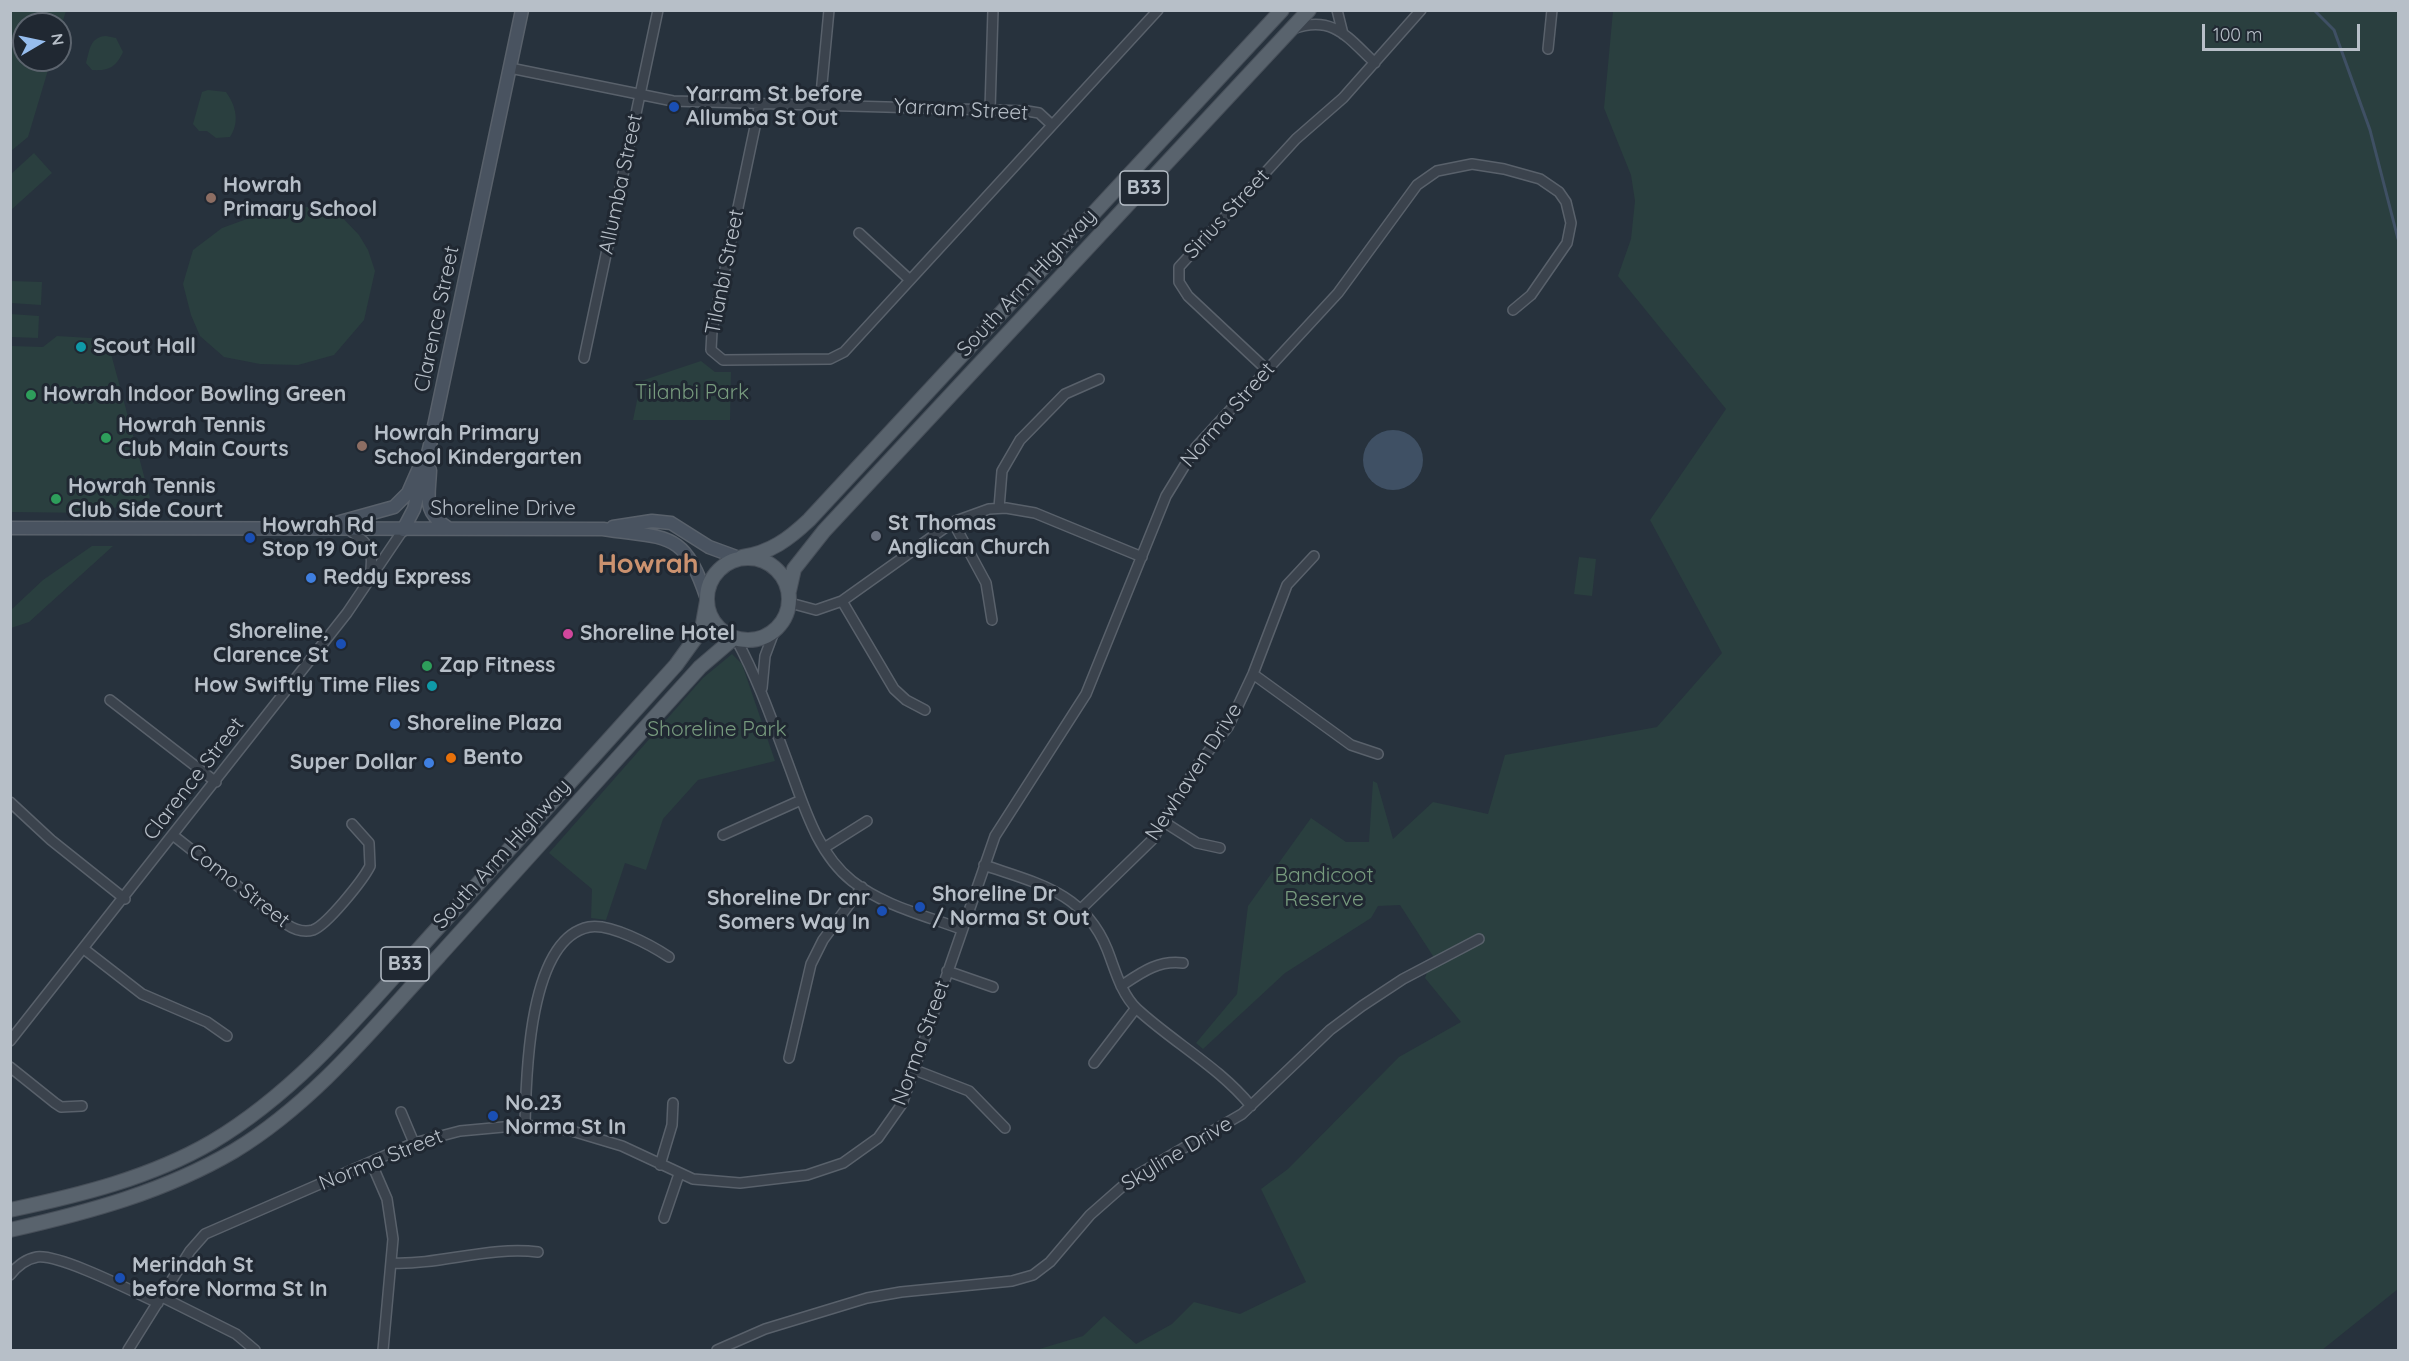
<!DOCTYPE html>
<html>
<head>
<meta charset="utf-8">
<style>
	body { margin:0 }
	#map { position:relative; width:2409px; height:1361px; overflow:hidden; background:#27323d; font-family:Quicksand,sans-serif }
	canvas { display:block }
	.frame { position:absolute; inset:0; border:12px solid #b7bfc8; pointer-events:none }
	.north { position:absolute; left:12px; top:12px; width:60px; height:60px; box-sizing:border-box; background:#202832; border:2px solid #5c646e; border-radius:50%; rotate:81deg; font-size:16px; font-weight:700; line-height:24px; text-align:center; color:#b7bfc8 }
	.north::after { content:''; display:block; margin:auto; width:21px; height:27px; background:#96bdee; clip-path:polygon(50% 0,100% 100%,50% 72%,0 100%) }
	.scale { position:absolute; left:2202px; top:24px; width:158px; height:27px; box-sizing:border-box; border:3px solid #b7bfc8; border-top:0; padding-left:8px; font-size:18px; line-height:21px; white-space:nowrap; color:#b7bfc8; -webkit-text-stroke:4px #202832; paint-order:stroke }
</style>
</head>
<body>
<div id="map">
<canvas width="2409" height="1361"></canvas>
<div class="frame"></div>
<div class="north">N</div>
<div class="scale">100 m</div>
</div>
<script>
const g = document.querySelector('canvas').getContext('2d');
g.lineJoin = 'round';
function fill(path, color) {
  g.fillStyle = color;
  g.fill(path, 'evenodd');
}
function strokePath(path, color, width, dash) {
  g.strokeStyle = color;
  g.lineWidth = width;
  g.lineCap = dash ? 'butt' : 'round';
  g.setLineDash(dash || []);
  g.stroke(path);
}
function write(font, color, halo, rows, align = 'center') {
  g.font = font + ' Quicksand,sans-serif';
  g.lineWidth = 6;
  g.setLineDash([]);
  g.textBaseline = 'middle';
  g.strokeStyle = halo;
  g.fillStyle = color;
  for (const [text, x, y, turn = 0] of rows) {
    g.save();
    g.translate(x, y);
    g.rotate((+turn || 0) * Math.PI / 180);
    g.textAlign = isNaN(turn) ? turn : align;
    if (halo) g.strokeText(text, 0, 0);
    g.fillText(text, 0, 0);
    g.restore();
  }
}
const green = new Path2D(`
	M 11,10 L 66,11 L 60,30 L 60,24 L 24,24 L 24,60 L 51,60 L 28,137 L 11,151 Z
	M 1613,11 L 2398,11 L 2398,1289 L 2322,1350 L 1036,1350 L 1083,1336 L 1104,1316 L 1136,1344 L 1172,1324 L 1194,1302 L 1240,1314 L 1306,1282 L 1261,1189 L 1288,1169 L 1399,1057 L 1461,1022 L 1425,978 L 1433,956 L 1400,905 L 1378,906 L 1371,918 L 1285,973 L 1203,1049 L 1196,1043 L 1237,994 L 1248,906 L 1311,818 L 1346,842 L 1369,842 L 1373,781 L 1377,783 L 1393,839 L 1433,802 L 1488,814 L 1505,755 L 1657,727 L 1722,653 L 1650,520 L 1726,409 L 1618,276 L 1631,239 L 1635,201 L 1631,175 L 1604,108 Z
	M 106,36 L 116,38 L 123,52 C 116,67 109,71 92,70 L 86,63 C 90,49 90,37 106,36 Z
	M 208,90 L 226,92 C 236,106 240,122 230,137 L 216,138 L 207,131 L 199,131 L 193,124 L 202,92 Z
	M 34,153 L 52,173 L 11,210 L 11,174 Z
	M 280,207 L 310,207 L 337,212 L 359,235 L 368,250 L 375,271 L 364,320 L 334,355 L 298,365 L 260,364 L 224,357 L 200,336 L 191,315 L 183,284 L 193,250 L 222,228 Z
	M 10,281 L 42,282 L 41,305 L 11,303 Z
	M 11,314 L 39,316 L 38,338 L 11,337 Z
	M 57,336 L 107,339 L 150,498 L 96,513 L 11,512 L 11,346 L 43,347 Z
	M 701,361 L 715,372 L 731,372 L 730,420 L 633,420 L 641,381 Z
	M 92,546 L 113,546 L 29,622 L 11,628 L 11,610 L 43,580 Z
	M 1579,557 L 1596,559 L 1592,596 L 1574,594 Z
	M 732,654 L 742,664 L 775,761 L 698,780 L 663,819 L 646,870 L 625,863 L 606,920 L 591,918 L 592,889 L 549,853 L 703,678 Z`);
const water = new Path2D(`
	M1363 460a30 30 0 1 1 60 0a30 30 0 1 1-60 0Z`);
const stream = new Path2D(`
	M 2314,10 L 2334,30 L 2370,130 L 2398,239`);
const street = new Path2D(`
	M 1337,10 L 1343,34
	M 1293,29 C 1333,14 1348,38 1375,63
	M 1548,49 L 1552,10
	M 510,68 L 673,101 L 1027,111 L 1039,113 L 1052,125
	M 760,103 L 712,331 L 711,350 L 723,360 L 830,359 L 844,352 L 1158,10
	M 820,105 L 829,10
	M 990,110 L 993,10
	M 859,233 L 910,280
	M 584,358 L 658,10
	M 1267,370 L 1188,296 L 1179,282 L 1179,267 L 1296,139 L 1343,98 L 1421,10
	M 999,508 L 1002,471 L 1020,440 L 1065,394 L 1099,379
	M 953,522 L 986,583 L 992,620
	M 349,530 C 372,545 374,551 370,577
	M 842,601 L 894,689 L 906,700 L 925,710
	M 790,603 L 816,610 L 842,601 L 953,522 L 989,509 L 1006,508 L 1035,513 L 1142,557
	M 736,639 C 758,679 773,723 789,766 C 804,806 817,853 852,881 C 884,906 924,915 961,929
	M 1253,674 L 1351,745 L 1378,754
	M 762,688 L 765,656 L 774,632
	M 110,700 L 216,782
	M 10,802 L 51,840 L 125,899
	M 1164,822 L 1197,843 L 1220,848
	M 723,835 L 801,800
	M 174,836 L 286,924 C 295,930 303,933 313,930 C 327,925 363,880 370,866 L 369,843 L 352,824
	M 824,848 L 867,821
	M 984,865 C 1036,883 1084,892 1107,949 C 1115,969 1121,994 1137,1009 C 1174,1043 1219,1067 1251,1106
	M 1082,908 L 1152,840 L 1199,763 L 1228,727 L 1253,674 L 1287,585 L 1314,556
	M 84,949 L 142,994 L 207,1022 L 227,1036
	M 947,971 L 993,987
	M 1121,986 C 1142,972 1158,960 1183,963
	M 10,1041 L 347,613 L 403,530
	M 789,1058 L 811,964 L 823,940 L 862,887
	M 1094,1063 L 1136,1008
	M 10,1067 L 55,1103 L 61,1107 L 82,1106
	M 915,1070 L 969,1091 L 1005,1128
	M 401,1112 L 414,1143
	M 525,1125 C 526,1077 528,939 589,927 C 610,923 651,945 669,957
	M 371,1162 L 387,1199 L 393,1239 L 383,1350
	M 660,1165 L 672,1125 L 673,1103
	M 664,1218 L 679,1174
	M 392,1263 C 441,1265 488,1246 538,1252
	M 10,1275 C 17,1266 26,1259 37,1257 C 60,1254 134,1292 158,1303
	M 162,1297 L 236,1334 L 255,1350
	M 128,1350 L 190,1251 L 205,1234 L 414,1143 L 460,1131 L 525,1125 L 572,1131 L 622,1146 L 693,1179 L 740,1183 L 807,1175 L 843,1163 L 878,1138 L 902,1104 L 995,836 L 1086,694 L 1166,496 L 1196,447 L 1338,293 L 1417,185 L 1437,171 L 1472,164 L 1504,169 L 1540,179 L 1559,192 L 1566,202 L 1571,223 L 1567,243 L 1531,295 L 1513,310
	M 717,1350 L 765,1329 L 867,1298 L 901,1292 L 1012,1281 L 1033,1275 L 1050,1262 L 1090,1215 L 1132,1178 L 1242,1114 L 1330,1030 L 1362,1006 L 1403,979 L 1479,939`);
const secondary = new Path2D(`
	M 430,470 C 429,498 422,511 448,528
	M 329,525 L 394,507 L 408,493 L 419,468
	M 613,527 L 652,521 L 671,523 L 709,547 L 739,558
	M 10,528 L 603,529 C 667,539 684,529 707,599
	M 403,530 L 414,509 L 430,445 L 522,10`);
const primary = new Path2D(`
	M 742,557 C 770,553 789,539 809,520 L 1282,10
	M707 599a41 41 0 1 1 82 0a41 41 0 1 1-82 0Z
	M 789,591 L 794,569 L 824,531 L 1309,10
	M 10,1210 C 80,1195 150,1178 212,1142 C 301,1089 366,1007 435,931 C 516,842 596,754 676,665 L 702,629 L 707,601
	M 10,1230 C 89,1212 164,1192 234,1151 C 315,1102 376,1025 439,956 C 526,859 613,762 700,667 L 734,638`);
const markers = [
	[674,107,6,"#1a4fb4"],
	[211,198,6,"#8d6e63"],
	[81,347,6,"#0f9aa8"],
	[31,395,6,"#2e9e5b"],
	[106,438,6,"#2e9e5b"],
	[362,446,6,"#8d6e63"],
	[56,499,6,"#2e9e5b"],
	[876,536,6,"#6b7280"],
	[250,538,6,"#1a4fb4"],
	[311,578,6,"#3f7fe0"],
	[568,634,6,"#d1479c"],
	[341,644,6,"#1a4fb4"],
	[427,666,6,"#2e9e5b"],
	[432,686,6,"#0f9aa8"],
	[395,724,6,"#3f7fe0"],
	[451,758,6,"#e8710a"],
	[429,763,6,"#3f7fe0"],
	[920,907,6,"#1a4fb4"],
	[882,911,6,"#1a4fb4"],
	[493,1116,6,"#1a4fb4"],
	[120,1278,6,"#1a4fb4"]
];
const shields = [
	[1144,188,48],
	[405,964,48]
];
const shieldNames = [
	["B33",1144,188],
	["B33",405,964]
];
const poiNames = [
	["Yarram St before",686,95],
	["Allumba St Out",686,119],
	["Howrah",223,186],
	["Primary School",223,210],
	["Scout Hall",93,347],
	["Howrah Indoor Bowling Green",43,395],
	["Howrah Tennis",118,426],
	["Club Main Courts",118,450],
	["Howrah Primary",374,434],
	["School Kindergarten",374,458],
	["Howrah Tennis",68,487],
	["Club Side Court",68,511],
	["St Thomas",888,524],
	["Anglican Church",888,548],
	["Howrah Rd",262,526],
	["Stop 19 Out",262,550],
	["Reddy Express",323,578],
	["Shoreline,",329,632,"right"],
	["Clarence St",329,656,"right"],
	["Shoreline Hotel",580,634],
	["Zap Fitness",439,666],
	["How Swiftly Time Flies",420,686,"right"],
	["Shoreline Plaza",407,724],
	["Bento",463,758],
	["Super Dollar",417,763,"right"],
	["Shoreline Dr",932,895],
	["/ Norma St Out",932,919],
	["Shoreline Dr cnr",870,899,"right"],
	["Somers Way In",870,923,"right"],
	["No.23",505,1104],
	["Norma St In",505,1128],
	["Merindah St",132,1266],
	["before Norma St In",132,1290]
];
const streetNames = [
	["Yarram Street",961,110,3],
	["Allumba Street",621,184,-78],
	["Sirius Street",1227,214,-47],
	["Tilanbi Street",725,272,-79],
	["South Arm Highway",1027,283,-47],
	["Clarence Street",437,319,-78],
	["Norma Street",1228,415,-49],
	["Shoreline Drive",503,509],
	["Newhaven Drive",1194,772,-57],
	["Clarence Street",194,779,-52],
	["South Arm Highway",502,854,-48],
	["Como Street",239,886,38],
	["Norma Street",921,1043,-70],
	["Skyline Drive",1177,1154,-31],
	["Norma Street",381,1160,-22]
];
const parkNames = [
	["Tilanbi Park",692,393],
	["Shoreline Park",717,730],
	["Bandicoot",1324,876],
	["Reserve",1324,900]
];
const districtNames = [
	["Howrah",648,565]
];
fill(green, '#2a3f3f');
fill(water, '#3f5064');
strokePath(stream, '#3f5064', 3);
strokePath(street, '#59616b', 12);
strokePath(secondary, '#59616b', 15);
strokePath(primary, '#474f59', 16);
strokePath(street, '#3b434d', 9);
strokePath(secondary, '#495360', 12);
strokePath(primary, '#59636d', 14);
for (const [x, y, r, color] of markers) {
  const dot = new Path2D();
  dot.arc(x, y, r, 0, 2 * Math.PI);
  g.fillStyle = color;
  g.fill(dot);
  strokePath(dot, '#202832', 2);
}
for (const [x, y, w] of shields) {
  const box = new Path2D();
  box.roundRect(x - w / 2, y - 17, w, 34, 4.5);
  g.fillStyle = '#202832';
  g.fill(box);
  strokePath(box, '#b7bfc8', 1.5);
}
write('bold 20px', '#b7bfc8', null, shieldNames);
write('bold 21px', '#b7bfc8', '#202832', poiNames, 'left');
write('21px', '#b7bfc8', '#202832', streetNames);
write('21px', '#779b7e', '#202832', parkNames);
write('bold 27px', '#cb926f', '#202832', districtNames);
</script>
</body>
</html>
